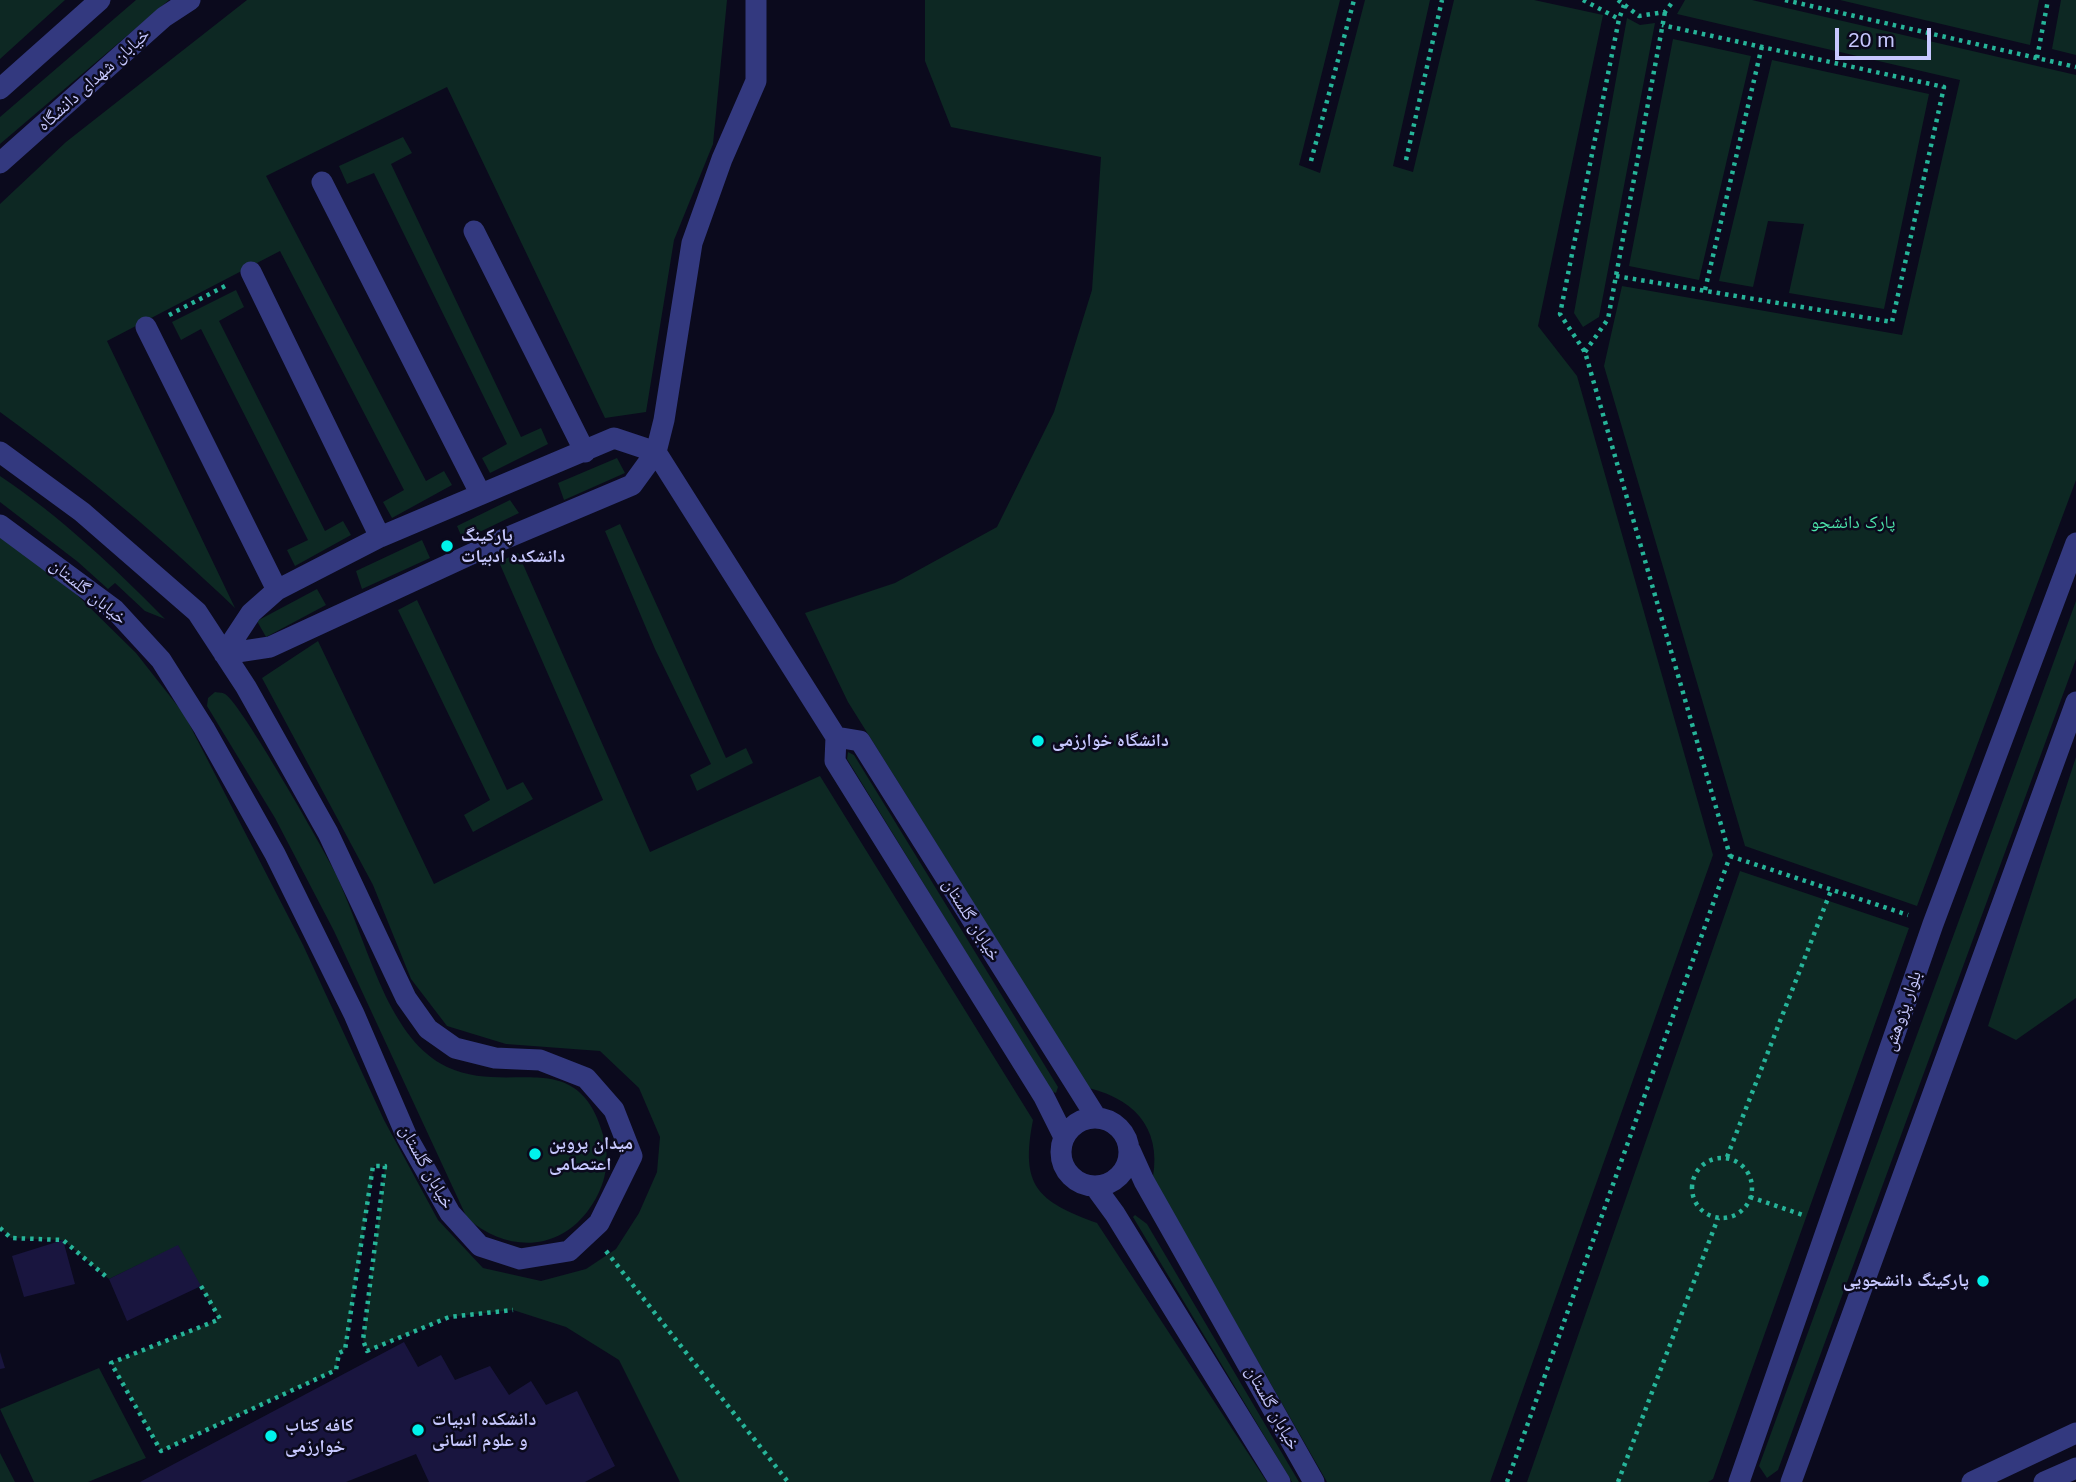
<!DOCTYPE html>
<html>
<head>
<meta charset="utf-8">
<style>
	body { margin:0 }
	#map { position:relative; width:2076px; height:1482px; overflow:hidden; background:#0b0a1d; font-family:Helvetica,sans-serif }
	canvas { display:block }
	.scale { position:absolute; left:1835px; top:28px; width:96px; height:32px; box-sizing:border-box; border:4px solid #c7c8ff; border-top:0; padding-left:9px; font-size:21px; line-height:24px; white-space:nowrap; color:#c7c8ff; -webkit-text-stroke:5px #0b0a1d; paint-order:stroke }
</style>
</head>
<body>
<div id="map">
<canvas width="2076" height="1482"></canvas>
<div class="scale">20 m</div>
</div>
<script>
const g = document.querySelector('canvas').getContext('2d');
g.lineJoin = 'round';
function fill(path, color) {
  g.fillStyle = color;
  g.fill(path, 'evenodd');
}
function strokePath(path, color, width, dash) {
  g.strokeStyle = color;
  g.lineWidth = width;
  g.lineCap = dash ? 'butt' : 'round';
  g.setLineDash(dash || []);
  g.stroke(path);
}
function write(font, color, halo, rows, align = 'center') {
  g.font = font + ' Helvetica,"Noto Naskh Arabic",sans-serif';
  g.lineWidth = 5;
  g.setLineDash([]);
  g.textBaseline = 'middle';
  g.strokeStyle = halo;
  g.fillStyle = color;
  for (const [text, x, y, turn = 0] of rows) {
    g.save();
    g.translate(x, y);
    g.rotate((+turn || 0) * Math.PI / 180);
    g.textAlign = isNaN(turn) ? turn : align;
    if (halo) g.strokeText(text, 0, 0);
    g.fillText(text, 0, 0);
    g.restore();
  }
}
const green = new Path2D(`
	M 0,0 L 65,0 L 0,59 Z
	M 136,0 L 169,0 L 0,144 L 0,117 Z
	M 247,0 L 727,0 L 713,144 L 674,240 L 646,412 L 605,418 L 447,87 L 266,176 L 426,481 L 444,471 L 452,485 L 392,518 L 383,502 L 404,490 L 280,251 L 107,341 L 235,608 C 160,536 84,473 0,412 L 0,204 L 66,142 Z
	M 925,0 L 1340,0 L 1299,165 L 1320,173 L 1365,0 L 1430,0 L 1393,166 L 1413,172 L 1454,0 L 1534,0 L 1603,15 L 1538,326 L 1577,376 L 1713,855 L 1490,1482 L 1327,1482 L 1225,1304 L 1151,1187 C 1164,1134 1140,1101 1089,1088 L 848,702 L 805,613 L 895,583 L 997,527 L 1054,412 L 1092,290 L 1101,157 L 951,127 L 925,61 Z
	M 1685,0 L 1752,0 L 2076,75 L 2076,480 L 1917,906 L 1745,846 L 1604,366 L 1622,286 L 1902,335 L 1960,80 L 1677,14 Z
	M 1840,0 L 2039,0 L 2030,45 Z
	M 2061,0 L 2076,0 L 2076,55 L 2052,49 Z
	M 1627,18 L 1640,25 L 1655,23 L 1599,317 L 1583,327 L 1574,313 Z
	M 1673,39 L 1751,56 L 1699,280 L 1629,266 Z
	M 1772,60 L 1929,94 L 1884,309 L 1789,293 L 1804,224 L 1768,221 L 1753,287 L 1719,281 Z
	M 403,137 L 412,153 L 391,164 L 521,437 L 541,428 L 548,444 L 490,473 L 482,458 L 507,444 L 374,173 L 347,184 L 339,166 Z
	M 236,290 L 244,307 L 219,321 L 325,531 L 343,521 L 351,535 L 295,566 L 287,550 L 308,540 L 201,329 L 181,340 L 172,322 Z
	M 617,458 L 625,473 L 564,500 L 558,483 Z
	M 0,476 C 61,517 114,567 165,619 L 145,611 L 115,583 L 108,589 L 78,562 L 0,502 Z
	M 510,500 L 519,513 L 463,540 L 457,526 Z
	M 620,524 L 726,758 L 746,748 L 753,763 L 697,791 L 690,775 L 711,764 L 655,649 L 605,531 Z
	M 0,535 L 76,594 L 136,653 L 184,714 L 303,945 L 384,1120 L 438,1220 L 483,1268 L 541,1281 L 586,1269 L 616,1249 L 639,1213 L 657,1172 L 660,1137 L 639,1088 L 600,1051 L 506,1044 L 447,1026 L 411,979 L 373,885 L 262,678 L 318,641 L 434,884 L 603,800 L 499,562 L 518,553 L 650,852 L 820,776 L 1033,1120 C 1020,1186 1037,1201 1097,1223 L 1267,1482 L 680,1482 L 619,1360 L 566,1327 L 513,1310 L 449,1317 L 367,1351 L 363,1340 L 385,1167 L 374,1166 L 345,1350 L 339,1353 L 336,1370 L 161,1451 L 111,1363 L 219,1319 L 178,1246 L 109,1279 L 63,1240 L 11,1238 L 0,1228 Z
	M 422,540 L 430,558 L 362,589 L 356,571 Z
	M 317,589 L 326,605 L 266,637 L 257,621 Z
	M 417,600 L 507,790 L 523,782 L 533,799 L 473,832 L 464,815 L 490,800 L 398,610 Z
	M 2076,601 L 2076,659 L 1778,1470 L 1767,1478 L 1759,1466 Z
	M 215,692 C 219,693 222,692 225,694 C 241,703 324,850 336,874 C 354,914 367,957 386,997 C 401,1026 417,1052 447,1067 C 511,1097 578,1042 604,1138 C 611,1164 604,1190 587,1212 C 555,1253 505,1251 467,1218 L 334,931 L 275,818 L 207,706 L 208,698 Z
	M 848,752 L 854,755 L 1058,1087 L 1056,1093 L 1051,1091 L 847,759 Z
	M 2076,757 L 2076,998 L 2016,1040 L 1988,1026 Z
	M 1740,871 L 1909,928 L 1713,1479 L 1708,1482 L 1527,1482 Z
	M 1135,1215 L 1147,1224 L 1299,1482 L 1292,1482 L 1133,1217 Z
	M 99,1368 L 146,1458 L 88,1482 L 34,1482 L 0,1409 Z
	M 0,1453 L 15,1482 L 0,1482 Z`);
const building = new Path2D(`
	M 63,1240 L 75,1284 L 24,1297 L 12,1256 Z
	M 178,1245 L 201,1286 L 127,1321 L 109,1279 Z
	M 404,1342 L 418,1367 L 441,1355 L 455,1380 L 490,1366 L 509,1395 L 531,1381 L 546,1405 L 577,1391 L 615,1466 L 585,1482 L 429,1482 L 416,1454 L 346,1482 L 140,1482 Z
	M 0,1352 L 5,1368 L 0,1369 Z`);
const path = new Path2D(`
	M 1583,0 L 1619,19
	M 1618,0 L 1639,16 L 1665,12 L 1674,0
	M 1785,0 L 2076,67
	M 2037,58 L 2048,0
	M 1406,160 L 1442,0
	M 1311,161 L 1354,0
	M 1616,276 L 1892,322 L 1944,87 L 1662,25
	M 1705,290 L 1762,46
	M 169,315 L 229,284
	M 1585,352 L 1608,319 L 1665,12
	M 1730,856 L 1908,915
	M 1727,1157 L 1832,888
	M1692 1188a30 30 0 1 1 60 0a30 30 0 1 1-60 0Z
	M 1750,1197 L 1806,1216
	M 0,1228 L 11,1238 L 63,1240 L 109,1279
	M 606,1251 L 788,1482
	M 201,1286 L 220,1319 L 111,1363 L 161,1451 L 336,1370 L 339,1353 L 345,1350 L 373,1166 L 385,1166 L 363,1340 L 367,1351 L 449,1317 L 513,1310
	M 1507,1482 L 1730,856 L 1585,352 L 1560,314 L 1619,19 L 1624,5
	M 1618,1482 L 1718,1218`);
const minor = new Path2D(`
	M 0,89 L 100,0
	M 0,163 L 164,17 L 190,0
	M 322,182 L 480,493
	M 474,231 L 585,452
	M 251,272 L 380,537
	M 146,327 L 277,590
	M 0,452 L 82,512 L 197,612 L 246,687 L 328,833 L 406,998 L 428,1029 L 455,1048 L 495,1058 L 540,1060 L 586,1078 L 614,1110 L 632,1156 L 599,1223 L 569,1251 L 520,1259 L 480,1246 L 450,1213 L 407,1137 L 354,1014 L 275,854 L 204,728 L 161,660 L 115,610 L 0,525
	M 224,654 L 251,613 L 277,590 L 380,537 L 614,438 L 656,452 L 836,737 L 860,741 L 1096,1117
	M 224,654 L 270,647 L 504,539 L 632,485 L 656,452 L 664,420 L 692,243 L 722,159 L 756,81 L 756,0
	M 836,737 L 835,761 L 1044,1097 L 1064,1137
	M1061 1152a34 34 0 1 1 68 0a34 34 0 1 1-68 0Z
	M 1130,1150 L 1144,1181 L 1314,1482
	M 1096,1188 L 1115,1214 L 1280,1482
	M 1739,1482 L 1933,924 L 2076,543
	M 1791,1482 L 2076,702
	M 1972,1482 L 2076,1433
	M 2044,1482 L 2076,1468`);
const markers = [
	[447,546,7,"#00f2eb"],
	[1038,741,7,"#00f2eb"],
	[535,1154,7,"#00f2eb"],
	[1983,1281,7,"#00f2eb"],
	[418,1430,7,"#00f2eb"],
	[271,1436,7,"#00f2eb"]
];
const streetNames = [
	["خیابان شهدای دانشگاه",94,80,-42],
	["خیابان گلستان",88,592,39],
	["خیابان گلستان",971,920,58],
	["بلوار پژوهش",1903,1011,-71],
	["خیابان گلستان",426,1167,61],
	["خیابان گلستان",1272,1408,61]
];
const parkNames = [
	["پارک دانشجو",1853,523]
];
const poiNames = [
	["پارکینگ",461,536],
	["دانشکده ادبیات",461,557],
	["دانشگاه خوارزمی",1052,741],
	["میدان پروین",549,1144],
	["اعتصامی",549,1165],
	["پارکینگ دانشجویی",1969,1281,"right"],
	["دانشکده ادبیات",432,1420],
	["و علوم انسانی",432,1441],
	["کافه کتاب",285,1426],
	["خوارزمی",285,1447]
];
fill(green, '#0d2823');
fill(building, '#19153f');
strokePath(path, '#26b499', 4.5, [3.5, 5]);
strokePath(minor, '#33397f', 21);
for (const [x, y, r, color] of markers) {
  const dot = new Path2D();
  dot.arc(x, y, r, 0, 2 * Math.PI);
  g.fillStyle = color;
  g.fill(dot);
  strokePath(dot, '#0b0a1d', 2.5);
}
write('18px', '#c7c8ff', '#0b0a1d', streetNames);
write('18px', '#4de5ab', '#0b0a1d', parkNames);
write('bold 18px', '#c7c8ff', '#0b0a1d', poiNames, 'left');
</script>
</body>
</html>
